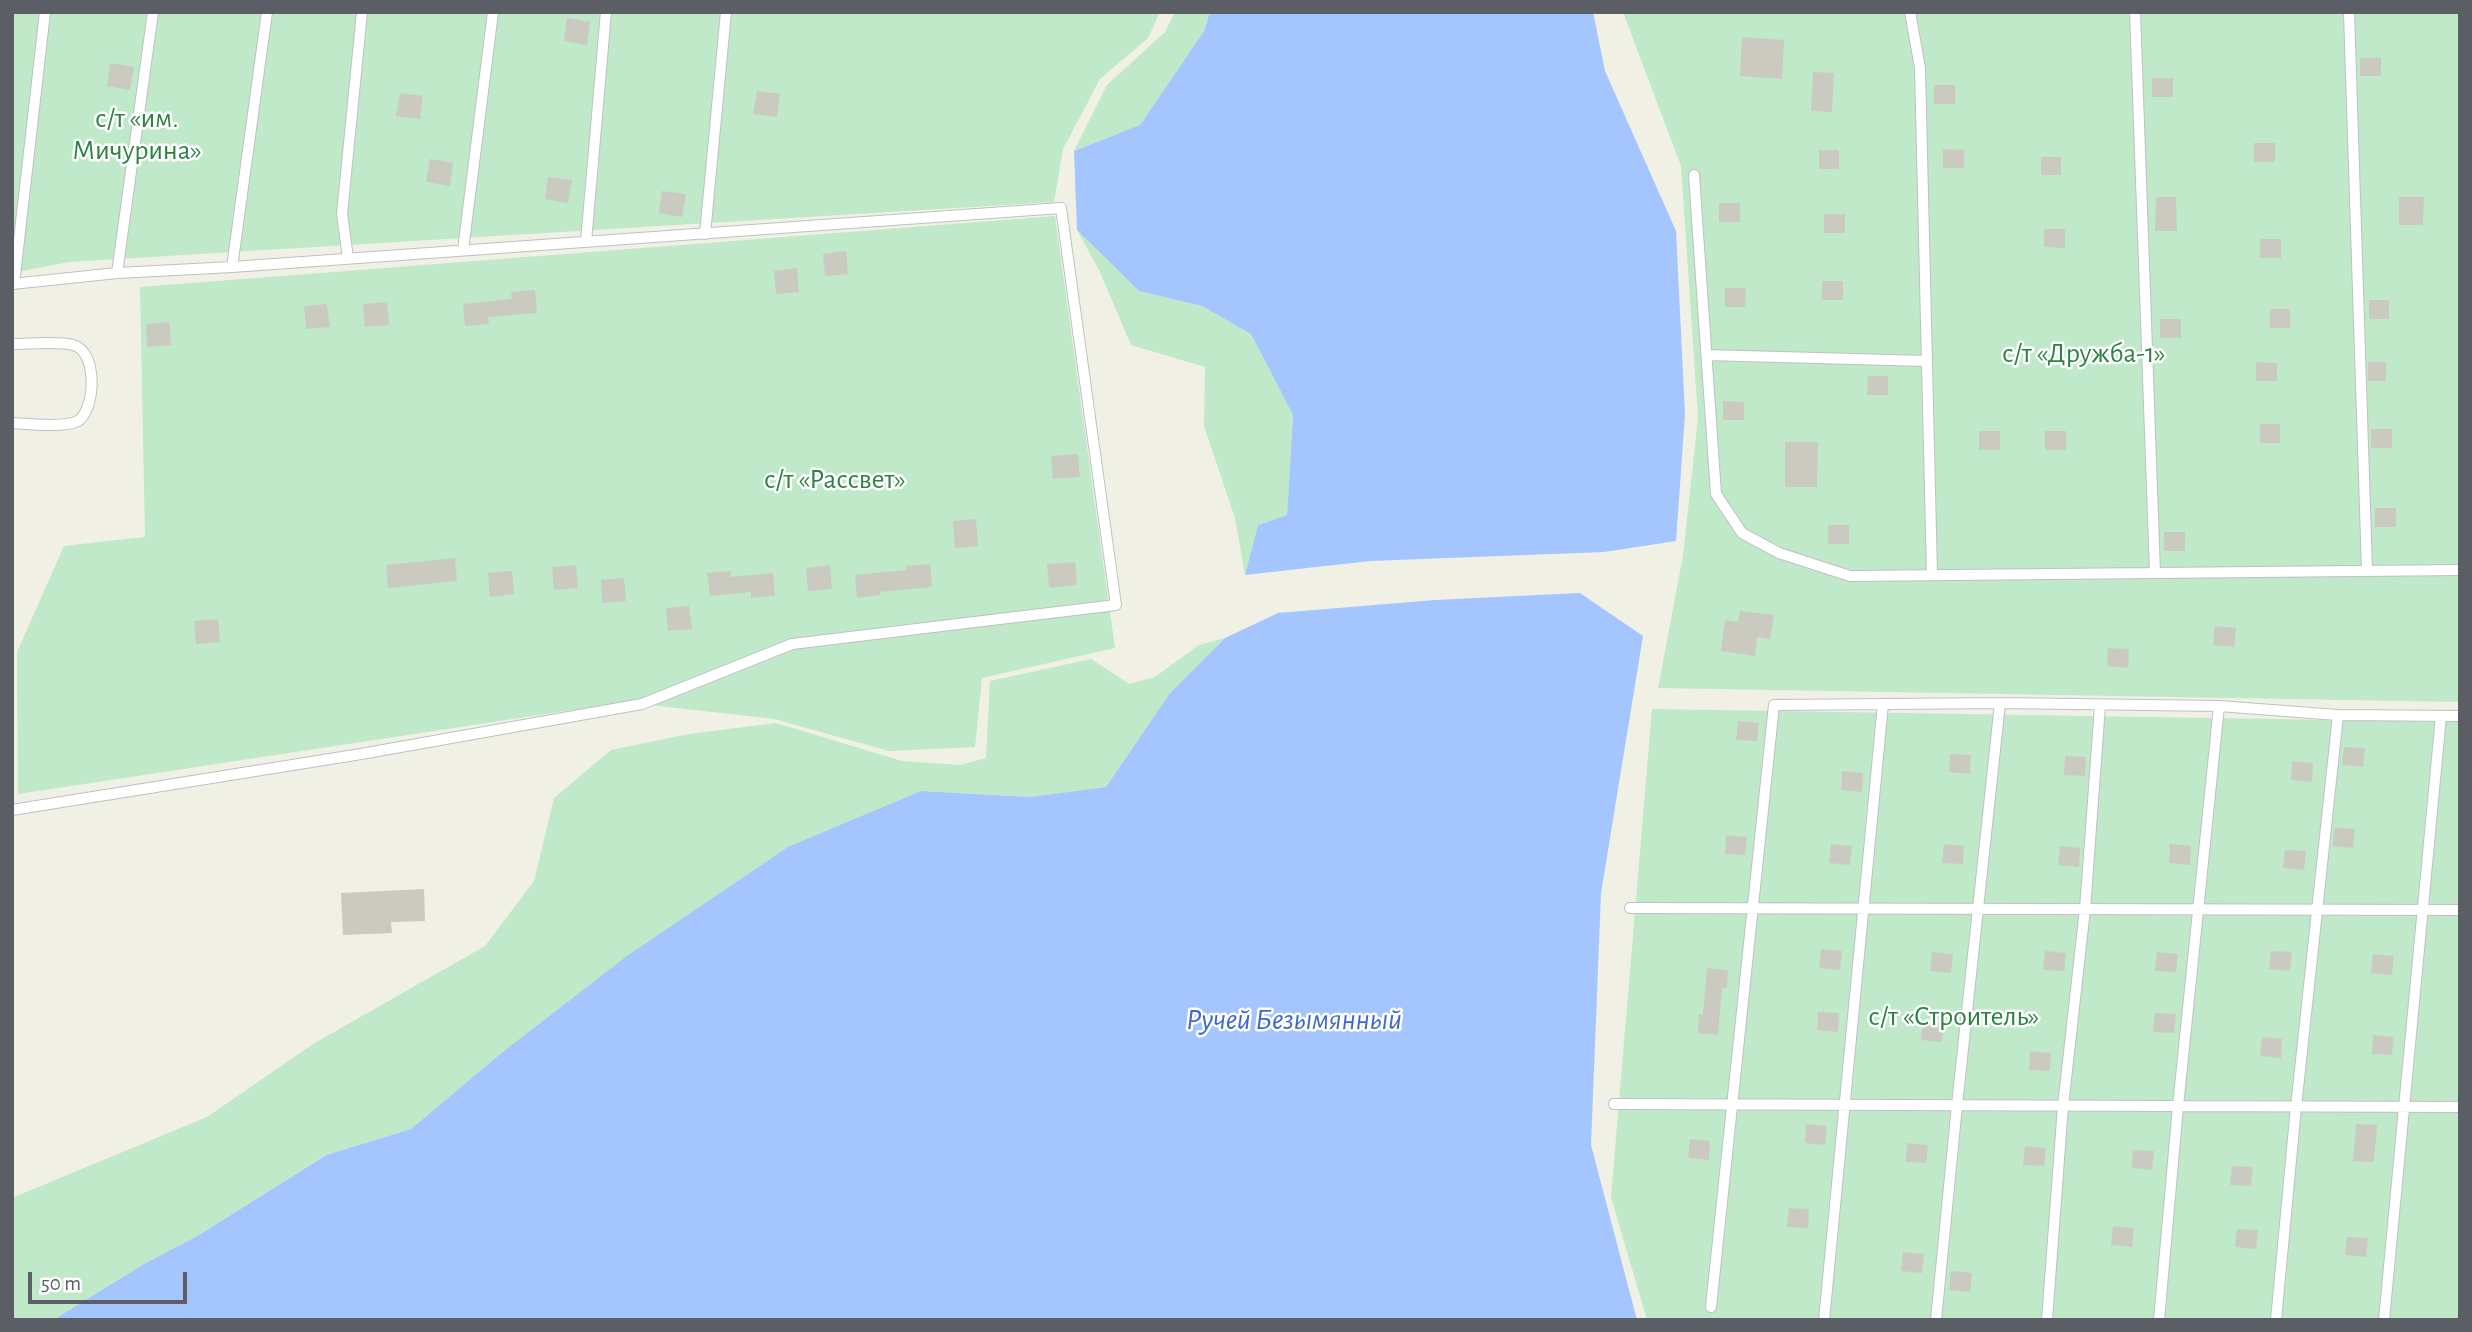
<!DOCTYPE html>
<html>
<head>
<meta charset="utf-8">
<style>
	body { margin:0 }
	#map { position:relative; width:2472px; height:1332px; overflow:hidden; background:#f0f0e4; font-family:"Alegreya Sans",sans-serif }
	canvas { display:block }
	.frame { position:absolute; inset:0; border:14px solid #5c5e66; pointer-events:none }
	.scale { position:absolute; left:28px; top:1272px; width:159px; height:32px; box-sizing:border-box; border:4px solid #5c5e66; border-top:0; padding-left:9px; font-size:21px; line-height:24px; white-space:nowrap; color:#5c5e66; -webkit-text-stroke:5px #fff; paint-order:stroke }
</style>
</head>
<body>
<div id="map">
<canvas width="2472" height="1332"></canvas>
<div class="frame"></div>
<div class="scale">50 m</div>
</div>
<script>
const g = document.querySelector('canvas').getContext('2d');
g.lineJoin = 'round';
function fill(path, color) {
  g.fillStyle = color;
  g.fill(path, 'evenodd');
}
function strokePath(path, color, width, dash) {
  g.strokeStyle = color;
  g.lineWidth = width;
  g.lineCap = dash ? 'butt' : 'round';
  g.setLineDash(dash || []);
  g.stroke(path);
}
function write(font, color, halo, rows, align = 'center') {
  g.font = font + ' "Alegreya Sans",sans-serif';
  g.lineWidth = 5;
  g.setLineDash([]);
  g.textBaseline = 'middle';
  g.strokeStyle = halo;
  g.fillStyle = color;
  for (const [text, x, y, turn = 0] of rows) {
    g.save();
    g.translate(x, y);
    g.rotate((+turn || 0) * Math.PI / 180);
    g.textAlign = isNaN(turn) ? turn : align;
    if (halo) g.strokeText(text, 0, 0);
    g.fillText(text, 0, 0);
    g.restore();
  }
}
const green = new Path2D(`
	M 12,12 L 1160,12 L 1148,38 L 1100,79 L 1063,149 L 1054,202 L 69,262 L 12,273 Z
	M 1175,12 L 1210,12 L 1204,31 L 1140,125 L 1074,151 L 1107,85 L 1165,32 Z
	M 1623,12 L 2460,12 L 2460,702 L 1658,688 L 1683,556 L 1698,418 L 1681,166 Z
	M 1055,216 L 1115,648 L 982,678 L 975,747 L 889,751 L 774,719 L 625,702 L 18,794 L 17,652 L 64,546 L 145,537 L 140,287 Z
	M 1077,230 L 1139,291 L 1202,306 L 1251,334 L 1293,415 L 1287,515 L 1258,525 L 1245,575 L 1235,518 L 1204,426 L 1205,367 L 1131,345 L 1100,272 Z
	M 1225,638 L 1170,693 L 1106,787 L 1030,797 L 921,791 L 499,1055 L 411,1129 L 325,1155 L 199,1235 L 144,1264 L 53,1320 L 12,1320 L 12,1198 L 207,1117 L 313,1044 L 485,946 L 534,881 L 554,798 L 611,750 L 689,734 L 776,723 L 902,761 L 960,765 L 986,758 L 990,681 L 1091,659 L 1129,684 L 1155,677 L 1199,645 Z
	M 1652,709 L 2460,722 L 2460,1320 L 1647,1320 L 1611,1197 Z`);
const water = new Path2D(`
	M 1210,12 L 1593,12 L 1605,71 L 1676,231 L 1685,414 L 1676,541 L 1604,552 L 1370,561 L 1245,575 L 1258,525 L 1287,515 L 1293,415 L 1251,334 L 1202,306 L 1139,291 L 1077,230 L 1074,151 L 1140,125 L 1204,31 Z
	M 1580,593 L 1643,636 L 1601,893 L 1591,1145 L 1637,1320 L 53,1320 L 144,1264 L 199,1235 L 326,1155 L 411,1129 L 499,1055 L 627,956 L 788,847 L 921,791 L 1030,797 L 1106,787 L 1170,693 L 1225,638 L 1278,613 L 1435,600 Z`);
const building = new Path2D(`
	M 567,18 L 590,22 L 587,45 L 564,41 Z
	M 1742,37 L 1784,40 L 1782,79 L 1740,76 Z
	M 2360,58 L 2381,58 L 2381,76 L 2360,76 Z
	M 110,63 L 134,67 L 130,90 L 107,86 Z
	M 1813,72 L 1834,73 L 1832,112 L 1811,111 Z
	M 2152,78 L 2173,78 L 2173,97 L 2152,97 Z
	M 1934,85 L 1955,85 L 1955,104 L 1934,104 Z
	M 757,91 L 780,94 L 777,117 L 753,114 Z
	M 400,93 L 423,96 L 420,119 L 396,116 Z
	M 2254,143 L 2275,143 L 2275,162 L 2254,162 Z
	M 1943,149 L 1964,150 L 1964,168 L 1943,168 Z
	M 1819,150 L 1839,150 L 1839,169 L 1819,169 Z
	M 2041,157 L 2061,157 L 2061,175 L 2041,175 Z
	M 430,159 L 453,163 L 450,186 L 426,182 Z
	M 548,177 L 572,180 L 568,203 L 545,199 Z
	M 662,191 L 686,194 L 682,217 L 659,213 Z
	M 2156,197 L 2176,197 L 2177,231 L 2155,231 Z
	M 2399,197 L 2424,197 L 2423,225 L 2399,225 Z
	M 1719,203 L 1740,203 L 1740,222 L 1719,222 Z
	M 1824,214 L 1845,214 L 1845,233 L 1824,233 Z
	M 2044,229 L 2065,229 L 2065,248 L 2044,247 Z
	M 2260,239 L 2281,239 L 2281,258 L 2260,258 Z
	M 846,251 L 848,274 L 825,276 L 823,254 Z
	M 797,268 L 799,292 L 776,294 L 774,271 Z
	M 1822,281 L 1843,281 L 1843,300 L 1822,300 Z
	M 1725,288 L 1746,288 L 1745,307 L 1725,307 Z
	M 535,290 L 537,313 L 488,317 L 489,324 L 465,326 L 463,304 L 512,299 L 511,292 Z
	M 2369,300 L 2389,300 L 2389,319 L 2369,319 Z
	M 387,302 L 389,325 L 365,327 L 363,304 Z
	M 327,304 L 330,327 L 306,329 L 304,306 Z
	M 2270,309 L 2290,309 L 2290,328 L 2270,328 Z
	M 2160,319 L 2181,319 L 2181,338 L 2160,338 Z
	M 169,322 L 171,345 L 147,347 L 146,324 Z
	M 2256,362 L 2277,363 L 2277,381 L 2256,381 Z
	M 2368,362 L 2386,362 L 2386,381 L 2368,381 Z
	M 1868,376 L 1888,376 L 1888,395 L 1867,395 Z
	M 1723,401 L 1744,402 L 1744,420 L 1723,420 Z
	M 2260,424 L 2280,424 L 2280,443 L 2260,443 Z
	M 2371,429 L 2392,429 L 2392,448 L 2371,448 Z
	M 1979,431 L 2000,431 L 2000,450 L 1979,450 Z
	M 2045,431 L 2066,431 L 2066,450 L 2045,450 Z
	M 1785,442 L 1818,442 L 1817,487 L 1785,487 Z
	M 1078,454 L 1080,477 L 1053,479 L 1051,456 Z
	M 2375,508 L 2396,508 L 2396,527 L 2375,527 Z
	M 976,519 L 978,546 L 955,548 L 953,521 Z
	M 1828,525 L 1849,525 L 1849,544 L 1828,544 Z
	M 2164,532 L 2185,532 L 2185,551 L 2164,551 Z
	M 455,558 L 457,581 L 388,588 L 386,565 Z
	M 1075,562 L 1077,585 L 1049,588 L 1047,564 Z
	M 930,564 L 932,587 L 880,592 L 880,595 L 857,598 L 855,575 L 907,570 L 906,566 Z
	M 576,565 L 578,588 L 554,590 L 552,567 Z
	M 830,565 L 832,589 L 808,591 L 806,568 Z
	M 512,571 L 514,594 L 490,597 L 488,573 Z
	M 731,571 L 731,577 L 773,573 L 775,596 L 751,598 L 751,592 L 710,596 L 707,573 Z
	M 624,578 L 626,601 L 602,603 L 601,580 Z
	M 689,606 L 692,629 L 668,631 L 666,608 Z
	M 1740,611 L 1774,615 L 1770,639 L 1757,637 L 1755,656 L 1721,651 L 1725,620 L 1738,622 Z
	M 218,619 L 220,642 L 196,644 L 194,621 Z
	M 2215,626 L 2236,628 L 2234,647 L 2213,645 Z
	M 2108,648 L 2129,649 L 2128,668 L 2107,666 Z
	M 1738,721 L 1759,723 L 1757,741 L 1736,740 Z
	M 2344,747 L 2365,748 L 2363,767 L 2342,765 Z
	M 1950,754 L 1971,755 L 1970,774 L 1949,772 Z
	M 2065,756 L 2086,757 L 2085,776 L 2064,775 Z
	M 2292,761 L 2313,763 L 2312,782 L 2291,780 Z
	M 1842,771 L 1863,773 L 1862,792 L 1841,790 Z
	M 2334,828 L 2355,829 L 2353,848 L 2333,846 Z
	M 1726,835 L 1747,837 L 1745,855 L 1725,854 Z
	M 1831,844 L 1852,846 L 1850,865 L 1829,863 Z
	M 1944,844 L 1964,846 L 1963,864 L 1942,863 Z
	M 2170,844 L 2191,846 L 2190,865 L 2169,863 Z
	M 2060,846 L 2080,848 L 2079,867 L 2058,865 Z
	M 2285,850 L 2306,851 L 2304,870 L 2283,868 Z
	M 424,889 L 425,921 L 391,922 L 392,933 L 343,935 L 341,893 Z
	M 1821,949 L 1842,951 L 1840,970 L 1819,968 Z
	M 2045,951 L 2066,953 L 2064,971 L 2043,970 Z
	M 2271,951 L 2292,952 L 2290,971 L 2269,969 Z
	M 1932,952 L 1953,954 L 1951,973 L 1930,971 Z
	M 2157,952 L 2178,954 L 2176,972 L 2155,971 Z
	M 2373,954 L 2394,956 L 2392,975 L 2371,973 Z
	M 1707,968 L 1728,970 L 1727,988 L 1722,988 L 1718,1035 L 1698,1033 L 1699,1014 L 1703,1015 Z
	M 1818,1012 L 1839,1013 L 1838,1032 L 1817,1030 Z
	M 2155,1013 L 2176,1014 L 2174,1033 L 2153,1032 Z
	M 1923,1021 L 1944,1023 L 1942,1042 L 1921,1040 Z
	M 2373,1035 L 2394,1037 L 2392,1055 L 2372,1054 Z
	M 2262,1037 L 2282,1039 L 2281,1058 L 2260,1056 Z
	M 2030,1051 L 2051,1053 L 2050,1071 L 2029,1070 Z
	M 1806,1124 L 1827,1126 L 1825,1145 L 1805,1143 Z
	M 2356,1124 L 2377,1125 L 2374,1162 L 2353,1161 Z
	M 1690,1139 L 1710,1141 L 1709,1160 L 1688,1158 Z
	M 1907,1143 L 1928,1145 L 1926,1163 L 1906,1162 Z
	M 2025,1146 L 2046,1148 L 2044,1166 L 2023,1165 Z
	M 2133,1150 L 2154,1151 L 2152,1170 L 2132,1168 Z
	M 2232,1166 L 2253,1167 L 2251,1186 L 2230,1185 Z
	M 1789,1208 L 1809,1209 L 1808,1228 L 1787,1227 Z
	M 2113,1226 L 2134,1228 L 2132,1247 L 2111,1245 Z
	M 2237,1229 L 2258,1230 L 2256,1249 L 2235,1247 Z
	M 2347,1237 L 2368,1238 L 2366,1257 L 2345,1255 Z
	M 1903,1252 L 1924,1254 L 1922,1273 L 1901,1271 Z
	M 1951,1271 L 1972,1273 L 1970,1292 L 1949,1290 Z`);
const service = new Path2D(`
	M 1910,12 L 1920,68 L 1932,575
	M 2135,12 L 2155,573
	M 2349,12 L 2367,570
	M 1694,175 L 1716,494 L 1742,533 L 1779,553 L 1850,576 L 2460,570
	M 705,234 L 726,12
	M 586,242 L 606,12
	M 463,250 L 493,12
	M 348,258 L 342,214 L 362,12
	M 232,267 L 267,12
	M 117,273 L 153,12
	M 12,284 L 117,273 L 232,267 L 1061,208 L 1116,605 L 792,644 L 642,704 L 361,754 L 12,810
	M 14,284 L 45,12
	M 12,344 C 28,344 59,341 73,345 C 98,351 96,409 78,421 C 65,428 28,424 12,423
	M 1706,355 L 1927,361
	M 1630,908 L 2460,910
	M 1614,1104 L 2460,1107
	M 1711,1307 L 1774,705 L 2000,703 L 2219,706 L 2338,715 L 2460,716
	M 1824,1320 L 1883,704
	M 1936,1320 L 1957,1105 L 2000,703
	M 2047,1320 L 2063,1106 L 2085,909 L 2100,706
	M 2159,1320 L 2178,1106 L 2219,706
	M 2276,1320 L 2296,1107 L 2338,715
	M 2384,1320 L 2441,716`);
const parkNames = [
	["с/т «им.",137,119],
	["Мичурина»",137,151],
	["с/т «Дружба-1»",2084,354],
	["с/т «Рассвет»",835,480],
	["с/т «Строитель»",1954,1017]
];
const waterNames = [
	["Ручей Безымянный",1294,1020]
];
fill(green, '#bfe9c8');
fill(water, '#a5c5ff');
fill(building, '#cbcac1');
strokePath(service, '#bec0c6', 12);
strokePath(service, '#fff', 10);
write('28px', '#2e8343', '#fff', parkNames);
write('italic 30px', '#3e66cc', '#fff', waterNames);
</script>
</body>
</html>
